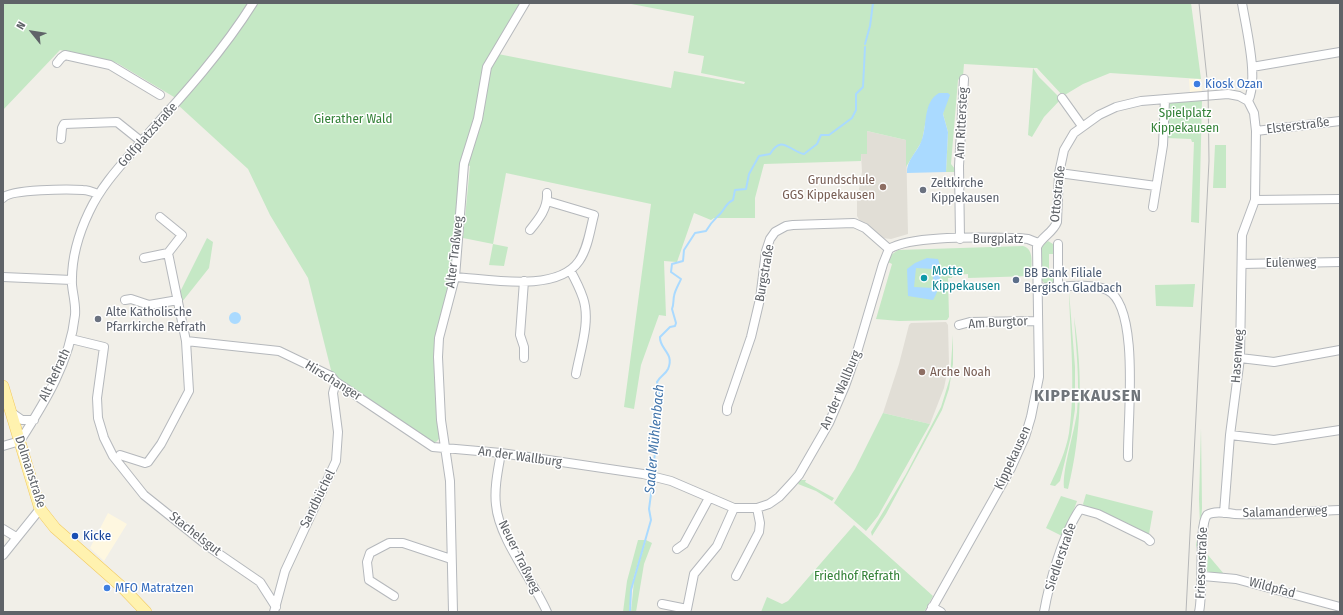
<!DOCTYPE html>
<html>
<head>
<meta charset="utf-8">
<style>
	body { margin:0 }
	#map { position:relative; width:1343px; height:615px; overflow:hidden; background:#f1efe8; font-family:"Fira Sans Condensed",sans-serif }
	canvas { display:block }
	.frame { position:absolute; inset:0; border:4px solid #5f6368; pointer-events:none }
	.north { position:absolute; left:12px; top:12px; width:40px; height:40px; -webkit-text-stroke:3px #fff; paint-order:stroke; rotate:300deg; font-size:11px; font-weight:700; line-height:16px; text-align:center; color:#5f6368 }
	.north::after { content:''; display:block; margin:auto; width:14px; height:18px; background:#5f6368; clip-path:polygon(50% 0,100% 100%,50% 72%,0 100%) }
</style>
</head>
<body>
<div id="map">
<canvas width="1343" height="615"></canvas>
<div class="frame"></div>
<div class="north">N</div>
</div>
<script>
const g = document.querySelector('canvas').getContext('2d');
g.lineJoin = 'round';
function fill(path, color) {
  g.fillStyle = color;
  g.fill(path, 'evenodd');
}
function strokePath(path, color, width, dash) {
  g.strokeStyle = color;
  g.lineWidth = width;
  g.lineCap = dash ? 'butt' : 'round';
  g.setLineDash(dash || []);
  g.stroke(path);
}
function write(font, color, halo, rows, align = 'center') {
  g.font = font + ' "Fira Sans Condensed",sans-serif';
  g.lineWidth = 3;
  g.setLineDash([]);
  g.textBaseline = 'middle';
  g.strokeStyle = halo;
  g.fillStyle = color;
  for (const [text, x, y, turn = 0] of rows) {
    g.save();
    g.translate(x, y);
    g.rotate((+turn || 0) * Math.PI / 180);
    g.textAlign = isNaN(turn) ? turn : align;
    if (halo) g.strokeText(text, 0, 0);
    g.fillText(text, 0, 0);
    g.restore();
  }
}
const commercial = new Path2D(`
	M 1189,79 L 1201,79 L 1202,93 L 1190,93 Z
	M 108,513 L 127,524 L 104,561 L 90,548 Z`);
const education = new Path2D(`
	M 867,131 L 906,140 L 908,234 L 891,239 L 882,238 L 861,223 L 857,216 L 857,201 L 862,172 L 861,154 L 867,154 Z
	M 911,323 L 946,322 L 948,325 L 949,363 L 944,388 L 930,424 L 883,413 L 899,364 L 909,325 Z`);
const green = new Path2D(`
	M 3,3 L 521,3 L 485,66 L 478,115 L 461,162 L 454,270 L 441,320 L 440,438 L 436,442 L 432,443 L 337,381 L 332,374 L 308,278 L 270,215 L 248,169 L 178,105 L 174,97 L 117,63 L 60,50 L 3,110 Z
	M 626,3 L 1191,3 L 1201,79 L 1110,73 L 1083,84 L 1063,96 L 1037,68 L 1033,68 L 1039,77 L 1061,99 L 1044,117 L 1032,137 L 1028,135 L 1033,68 L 964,64 L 963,76 L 958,80 L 951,164 L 955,169 L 955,172 L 946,172 L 948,132 L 943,114 L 944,107 L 928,109 L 922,141 L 906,167 L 906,140 L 867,131 L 867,154 L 861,154 L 861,161 L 764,164 L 755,198 L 755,218 L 714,218 L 711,220 L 694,213 L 677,262 L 664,261 L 666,316 L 659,315 L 641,365 L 634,409 L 624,407 L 651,204 L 506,173 L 493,244 L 508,247 L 504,266 L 489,265 L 493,244 L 463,238 L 470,166 L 467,165 L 490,67 L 498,54 L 671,88 L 674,71 L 744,84 L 745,82 L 701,73 L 704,56 L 688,53 L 694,16 Z
	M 1202,100 L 1199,223 L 1191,222 L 1194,142 L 1192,142 L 1191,139 L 1167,138 L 1169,103 Z
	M 1215,145 L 1226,145 L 1226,188 L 1213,188 Z
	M 207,238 L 213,242 L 209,268 L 182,302 L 180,292 Z
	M 1048,241 L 1053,244 L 1055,254 L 1049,254 L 1049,273 L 1055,274 L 1053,282 L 1045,284 L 1040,278 C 1040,266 1036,248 1048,241 Z
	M 1023,246 C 1035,249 1031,266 1031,276 L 968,278 L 968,274 L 953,275 L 952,278 L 948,278 L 949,317 L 947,320 L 899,321 L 876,319 L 892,264 L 888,262 L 891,255 L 898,250 Z
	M 1195,284 L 1193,307 L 1156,306 L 1155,285 Z
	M 1069,291 L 1075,367 L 1075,409 L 1071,436 L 1060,481 L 1055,486 L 1050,485 C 1058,468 1066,451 1069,433 C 1076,387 1070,338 1069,291 Z
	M 1074,317 C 1083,374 1082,433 1068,489 L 1064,488 C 1062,470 1074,434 1077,412 C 1080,381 1076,348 1074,317 Z
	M 953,335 L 953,364 L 949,389 L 942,410 L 886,514 L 872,536 L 871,532 L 906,474 L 941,407 L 950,378 Z
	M 883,413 L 930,424 L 878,516 L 866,531 L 834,503 L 855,469 Z
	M 1201,428 L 1202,508 L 1199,556 L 1196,545 L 1200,525 L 1199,499 Z
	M 800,480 L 806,480 L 805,482 L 834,498 L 832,501 L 816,491 L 798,484 Z
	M 1086,494 L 1153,511 L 1148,540 L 1086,508 L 1083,504 Z
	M 1061,496 L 1077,501 L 1064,537 L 1046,528 Z
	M 854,525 L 933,596 L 924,612 L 761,612 L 767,597 L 782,604 L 788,601 Z
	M 638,540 L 645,540 L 633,580 L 629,612 L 623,612 L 627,581 Z
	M 646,540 L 652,543 L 644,564 L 636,612 L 631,612 L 634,581 Z
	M 1208,555 L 1224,574 L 1210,573 L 1207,571 Z`);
const water = new Path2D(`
	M 939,93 L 948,93 L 950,95 L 943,114 L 948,132 L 946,172 L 907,173 C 906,161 917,152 921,142 C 928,126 922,103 939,93 Z
	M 927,258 L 938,259 C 943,271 940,290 933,300 L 908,296 L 907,269 L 915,263 ZM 916,268 L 933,269 L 933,288 L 914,287 Z
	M229 318a6 6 0 1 1 12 0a6 6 0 1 1-12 0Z`);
const stream = new Path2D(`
	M 865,44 L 870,26 L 873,3
	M 653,474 L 660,396 L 657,382 C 660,376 665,375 668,369 C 675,353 659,349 660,337 L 670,327 L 675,326 L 676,323 L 672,309 C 674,304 673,301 674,296 C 675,290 679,284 681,279 L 671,272 L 672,264 L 683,261 L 684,250 L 695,233 L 706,231 C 711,222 713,221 720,214 C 725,209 726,203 733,200 L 735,190 L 746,189 L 749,174 L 759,156 L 770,154 C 782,134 789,151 804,154 L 817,144 L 821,135 L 829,135 L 852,118 L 856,110 L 856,94 L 863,87 L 865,47
	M 630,612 L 631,590 L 651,520 L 649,509 L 653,479`);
const minor = new Path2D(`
	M 1242,3 C 1246,28 1259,79 1248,101
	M 57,63 L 61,58 L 65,55 L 110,65 L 160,95
	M 1252,67 L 1340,52
	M 1062,98 L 1082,126
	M 1256,131 L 1340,121
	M 61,139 L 62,128 L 64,124 L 117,122 L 142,142
	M 1059,173 L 1156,186
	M 3,198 C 10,189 70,189 83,190 C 88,190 93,192 98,194
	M 1255,200 L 1340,199
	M 1153,207 L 1163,145 L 1165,99
	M 530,230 C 539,219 548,208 547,193
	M 960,239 L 959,166 L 964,79
	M 1058,244 L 1058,287
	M 144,258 L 168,253
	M 1242,264 L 1340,262
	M 570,270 C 575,279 580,289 583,298 C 591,321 580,351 576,374
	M 3,277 L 72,280
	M 455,277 C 489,279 557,293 579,261 C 588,248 590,230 594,215 L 547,201
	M 1037,288 C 1056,288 1090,282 1107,290 C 1141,306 1127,424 1128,457
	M 125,300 L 131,299 L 149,305 L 178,300
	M 959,325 L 970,322 L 1038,321
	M 71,339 L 104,347 L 97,398 L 98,418 L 104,438 L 113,456 L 144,495 L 209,547 L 260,582 L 276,607
	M 186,341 L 279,351 L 331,376 L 336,382 L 433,447 L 501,453 L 643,474 L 671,481 L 734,508 L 757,508 L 769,504 L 779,497 L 791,484 L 799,475 L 829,423 L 845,386 L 857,352 L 883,264 L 889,249
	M 524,358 L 524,347 L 520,335 L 524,281
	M 1240,358 L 1274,362 L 1340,350
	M 727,411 L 727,407 L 751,337 L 760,299 L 766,251 L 770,239 L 775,232 L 786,226 L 793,225 L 854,223 L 865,228 L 889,249 C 913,234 988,238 1019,238 L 1028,239 L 1038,243
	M 12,413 L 22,420 L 34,420
	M 1230,435 L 1274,440 L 1340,430
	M 3,446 L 20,441 C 45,402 70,362 75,315 C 76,305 73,295 72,285 C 71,259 78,235 89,212 C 103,182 126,160 147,135 C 185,93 223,51 253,3
	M 501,453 C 498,470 494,488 496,505 C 499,539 533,580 547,612
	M 120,455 L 145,463 L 148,462 L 161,444 L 189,391 L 186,341 L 168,253 L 182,235 L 160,217
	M 3,529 L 16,537
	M 677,549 L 684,544 L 709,498
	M 3,555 L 40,509
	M 736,576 L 759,532 L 760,523 L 757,508
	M 1203,576 L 1236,579 L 1340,607
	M 394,596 L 369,580 L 367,562 L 370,553 L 389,543 L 403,543 L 451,559
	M 662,604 L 687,609 L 694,574 L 717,546 L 734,508
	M 932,607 L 941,612
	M 274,612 L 285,571 L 336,461 L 338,432 L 333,393 L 336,382
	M 453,612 L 450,481 L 441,420 L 438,357 L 439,338 L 455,277 L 464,164 L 478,119 L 487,67 L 525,3
	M 930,612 L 1011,468 L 1025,437 L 1031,417 L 1039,377 L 1037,247 C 1041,237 1053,233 1057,222 L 1059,173 L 1064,150 L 1074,133 L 1099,115 L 1116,107 L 1141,101 L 1228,94 L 1239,96 L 1248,101 L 1254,113 L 1256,131 L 1255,200 L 1242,235 L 1240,358 L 1230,435 L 1224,513
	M 1044,612 C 1049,583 1063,534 1080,509 L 1098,514 L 1147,538 L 1150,541
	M 1199,612 C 1204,591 1198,526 1207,515 C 1215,510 1226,513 1235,514 C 1270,516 1305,511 1340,510`);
const major = new Path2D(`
	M 3,386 L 40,509 L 55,528 L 123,588 L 146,612`);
const tram = new Path2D(`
	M 1186,612 L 1209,161 L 1208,88 L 1199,3`);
const markers = [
	[1197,84,4,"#3f7fe0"],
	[883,187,4,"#8d6e63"],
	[923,190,4,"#6b7280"],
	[924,278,4,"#0f9aa8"],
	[1016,280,4,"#5c6f8a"],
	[98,319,4,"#6b7280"],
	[922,372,4,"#8d6e63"],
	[75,536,4,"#1a4fb4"],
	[107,588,4,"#3f7fe0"]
];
const shopNames = [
	["Kiosk Ozan",1205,84],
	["MFO Matratzen",115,588]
];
const parkNames = [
	["Spielplatz",1185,113],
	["Kippekausen",1185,128],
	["Gierather Wald",353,119],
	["Friedhof Refrath",857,576]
];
const streetNames = [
	["Am Rittersteg",962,123,-87],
	["Elsterstraße",1298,126,-7],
	["Golfplatzstraße",148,135,-48],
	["Ottostraße",1058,194,-84],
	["Burgplatz",998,239],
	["Alter Traßweg",455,252,-83],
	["Eulenweg",1291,263,-1],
	["Burgstraße",765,273,-80],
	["Am Burgtor",998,323,-3],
	["Hasenweg",1238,356,-86],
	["Alt Refrath",55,375,-65],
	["Hirschanger",333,381,32],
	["An der Wallburg",841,390,-67],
	["An der Wallburg",520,457,8],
	["Kippekausen",1013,458,-65],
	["Dolmanstraße",30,472,72],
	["Sandbüchel",318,499,-64],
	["Salamanderweg",1285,512,-2],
	["Stachelsgut",195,534,38],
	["Neuer Traßweg",519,557,64],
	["Siedlerstraße",1061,557,-71],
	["Friesenstraße",1202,563,-88],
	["Wildpfad",1272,588,15]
];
const educationNames = [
	["Grundschule",875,180],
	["GGS Kippekausen",875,195],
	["Arche Noah",930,372,"left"]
];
const worshipNames = [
	["Zeltkirche",931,183],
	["Kippekausen",931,198],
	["Alte Katholische",106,312],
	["Pfarrkirche Refrath",106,327]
];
const cultureNames = [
	["Motte",932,271],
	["Kippekausen",932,286]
];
const serviceNames = [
	["BB Bank Filiale",1024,273],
	["Bergisch Gladbach",1024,288]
];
const transitNames = [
	["Kicke",83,536]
];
const waterNames = [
	["Saaler Mühlenbach",655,439,-85]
];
const districtNames = [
	["KIPPEKAUSEN",1088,396]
];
fill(commercial, '#fef7e0');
fill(education, '#e1ded6');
fill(green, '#c5e8c5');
fill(water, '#aadaff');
strokePath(stream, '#aadaff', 2);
strokePath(minor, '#b5b8bc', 10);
strokePath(major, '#f2c960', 12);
strokePath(minor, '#fff', 8);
strokePath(major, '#fff2af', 11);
strokePath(tram, '#b6b7b8', 1);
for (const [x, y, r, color] of markers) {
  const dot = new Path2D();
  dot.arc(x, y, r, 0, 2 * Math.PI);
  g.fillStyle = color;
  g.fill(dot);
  strokePath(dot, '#fff', 1.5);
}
write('13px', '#366cbe', '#fff', shopNames, 'left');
write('13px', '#348238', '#fff', parkNames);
write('13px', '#5f6368', '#fff', streetNames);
write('13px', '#785e54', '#fff', educationNames, 'right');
write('13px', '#5b616d', '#fff', worshipNames, 'left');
write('13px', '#0d838f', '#fff', cultureNames, 'left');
write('13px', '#4e5e75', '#fff', serviceNames, 'left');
write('13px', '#164399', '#fff', transitNames, 'left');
write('italic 14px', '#4174aa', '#fff', waterNames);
g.letterSpacing = '1px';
write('bold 17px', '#70757a', '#fff', districtNames);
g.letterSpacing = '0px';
</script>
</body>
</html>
